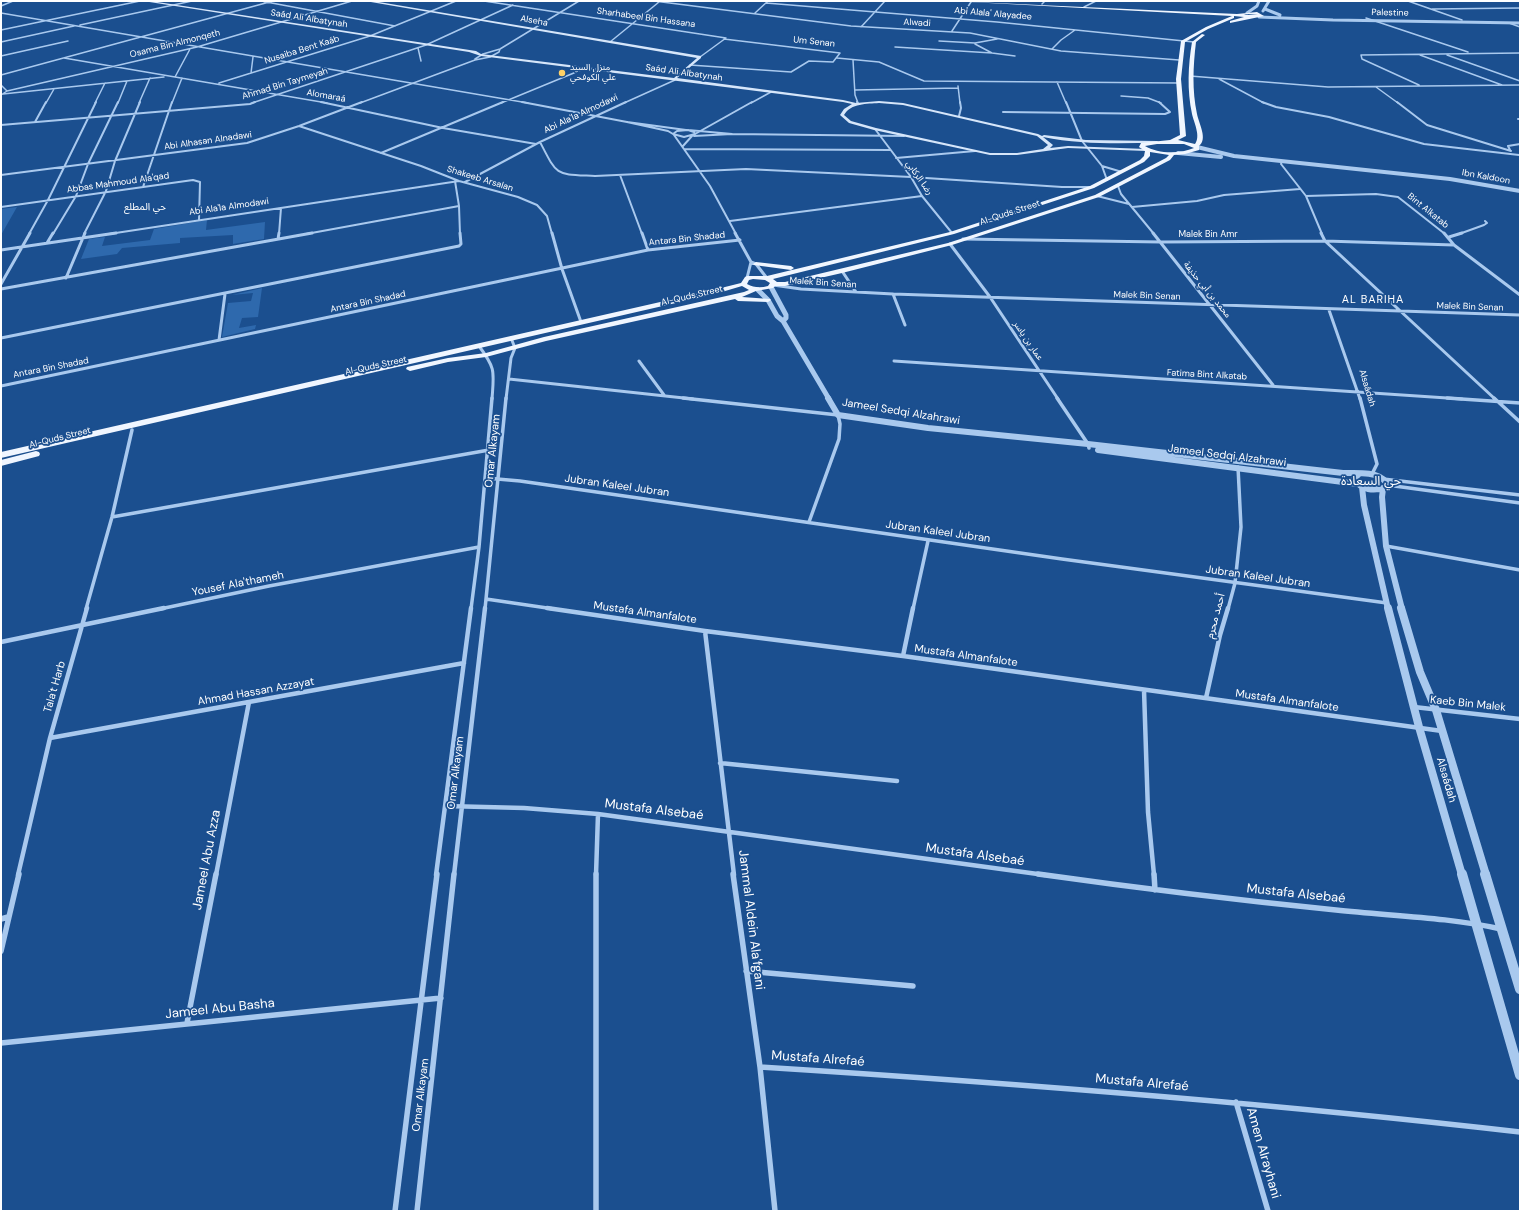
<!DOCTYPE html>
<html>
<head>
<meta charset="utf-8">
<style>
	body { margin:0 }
	#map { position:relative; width:1521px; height:1212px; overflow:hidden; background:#1b4f8f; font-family:"DM Sans",sans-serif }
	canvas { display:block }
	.frame { position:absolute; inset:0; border:2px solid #fff; pointer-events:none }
</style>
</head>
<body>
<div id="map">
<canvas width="1521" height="1212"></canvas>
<div class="frame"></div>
</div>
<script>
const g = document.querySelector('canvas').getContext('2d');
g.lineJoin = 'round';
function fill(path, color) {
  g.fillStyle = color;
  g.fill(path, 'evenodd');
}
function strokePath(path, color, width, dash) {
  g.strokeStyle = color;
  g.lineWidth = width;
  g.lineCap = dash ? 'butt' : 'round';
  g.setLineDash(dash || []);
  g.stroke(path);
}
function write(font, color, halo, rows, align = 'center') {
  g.font = font + ' "DM Sans","Noto Sans Arabic",sans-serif';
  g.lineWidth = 3.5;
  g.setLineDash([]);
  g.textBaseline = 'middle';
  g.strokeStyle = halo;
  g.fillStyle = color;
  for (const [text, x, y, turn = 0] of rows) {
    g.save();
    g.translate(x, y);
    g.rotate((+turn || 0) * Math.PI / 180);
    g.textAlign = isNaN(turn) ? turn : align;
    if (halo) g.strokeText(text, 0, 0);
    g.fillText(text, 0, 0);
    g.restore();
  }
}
const green = new Path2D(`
	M 17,207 L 1,235 L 1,209 Z
	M 207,220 L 206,230 L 265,222 L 264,239 L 233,244 L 233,235 L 180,238 L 180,243 L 122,248 L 117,254 L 81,259 L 89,239 L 105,237 L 102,246 L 150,240 L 154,229 Z
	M 262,288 L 258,317 L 242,318 L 239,328 L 256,325 L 255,329 L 222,337 L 228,303 L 251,301 L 253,293 L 232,295 Z`);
const minorFar5 = new Path2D(`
	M 261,1 L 395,26
	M 484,1 L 726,38 L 700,57
	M 654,1 L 851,26 L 970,33 L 1061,51 L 1179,60
	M 1408,1 L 1462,20
	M 766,3 L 997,22 L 1194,42
	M 1042,4 L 1045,1
	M 1,6 L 13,1
	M 1084,7 L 1096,1
	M 1432,9 L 1520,8
	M 1,13 L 528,103
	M 755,13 L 768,1
	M 1366,18 L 1468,52
	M 1509,23 L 1520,27
	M 80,25 L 192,1
	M 861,27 L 885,1
	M 1,30 L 140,1
	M 952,31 L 971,2
	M 939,41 L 975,43 L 997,39
	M 1,42 L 74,26
	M 610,42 L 659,2
	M 975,44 L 992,53 L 1015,56
	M 895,47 L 992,53
	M 418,48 L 421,61
	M 1052,49 L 1061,40 L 1075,30
	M 1420,55 L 1502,85
	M 1447,55 L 1520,81
	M 1,56 L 68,41
	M 64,58 L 327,103
	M 837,58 L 879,62 L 924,81 L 1179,83
	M 475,59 L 483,54 L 500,49 L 579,1
	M 853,60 L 855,95 L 858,103
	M 690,65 L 791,72 L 809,61 L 833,62 L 840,53 L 724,39
	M 251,73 L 253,57
	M 1,75 L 273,1
	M 1190,76 L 1328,87 L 1520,85
	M 175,77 L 190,49
	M 1219,79 L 1264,103
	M 1057,82 L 1066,103
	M 219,83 L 370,36 L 456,1
	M 1,85 L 7,91
	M 1419,85 L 1362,59 L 1361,55 L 1520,53
	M 958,86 L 960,103
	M 1376,87 L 1398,103
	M 855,90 L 958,88
	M 3,94 L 164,77
	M 1,95 L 7,91 L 197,47 L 352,1
	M 1121,96 L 1148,98 L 1161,103
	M 46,103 L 54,89
	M 95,103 L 105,83
	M 118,103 L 127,81
	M 139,103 L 150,78
	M 172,103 L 182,78
	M 252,103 L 426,45 L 513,5
	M 360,103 L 475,60 L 490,57 L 499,52 L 500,49
	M 501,103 L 586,68
	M 624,103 L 675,80
	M 751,103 L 771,92`);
const minorFar4 = new Path2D(`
	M 321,102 L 443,128 L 536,144
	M 522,102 L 627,122
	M 857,102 L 858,104
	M 1066,102 L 1082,141 L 1102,166
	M 1262,102 L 1276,107 L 1329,117 L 1424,144 L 1519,155
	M 1397,102 L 1427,125 L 1511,151
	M 1003,112 L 1165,114 L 1170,112 L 1159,102
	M 959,116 L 961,108 L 960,102
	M 1518,119 L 1520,119
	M 35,122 L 46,102
	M 1,125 L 250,104 L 255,102
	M 299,126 L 421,166 L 459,181 L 518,197 L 537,205 L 547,216 L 552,234
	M 875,129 L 911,177 L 922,196 L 952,233
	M 688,130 L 732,134 L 694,136
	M 688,130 L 694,132 L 695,134 L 684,137 L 673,134 L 677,131 Z
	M 673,134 L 668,131 L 627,122 L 686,130
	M 695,134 L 752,102
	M 732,134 L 904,136
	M 674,135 L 710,186 L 736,234
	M 540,142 C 558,177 555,174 595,176 L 746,169 L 911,177 L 1062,187 L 1091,187
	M 683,146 L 692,136
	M 684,149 L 890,150
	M 1510,150 L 1508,146 L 1520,144
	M 381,153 L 503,102
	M 896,158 L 975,151
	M 1282,161 L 1281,164 L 1306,196 L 1322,234
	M 1,175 L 247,143 L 299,126 L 362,102
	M 620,175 L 642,234
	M 1107,180 L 1102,166 L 1122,172
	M 455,181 L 459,206 L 460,234
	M 465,182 L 540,142 L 626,102
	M 1118,186 L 1121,194 L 1154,234
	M 143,187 L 172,102
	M 1097,196 L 1129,204
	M 1306,196 L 1376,194 L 1398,197 L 1445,234
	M 1,207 L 193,180 L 200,182 L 199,220
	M 1132,207 L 1197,201 L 1224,195 L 1300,189
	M 730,221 L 922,196
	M 29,234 L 48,200 L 96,102
	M 53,234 L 76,196 L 88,164 L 118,102
	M 84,234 L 106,191 L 115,161 L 140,102
	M 109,234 L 459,181
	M 279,234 L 281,208
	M 306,234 L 459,206
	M 1459,234 L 1484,225 L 1487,223 L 1485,221`);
const minorFar3 = new Path2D(`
	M 552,233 L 562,269 L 581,322
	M 642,233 L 648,250
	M 735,233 L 751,262 L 756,264 L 766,277
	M 1153,233 L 1273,385
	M 1321,233 L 1325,241 L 1495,399
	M 1444,233 L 1454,245 L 1520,295
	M 1449,237 L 1462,233
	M 278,239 L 279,233
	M 963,239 L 1161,242 L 1325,241 L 1454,245
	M 47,243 L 53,233
	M 950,244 L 990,297 L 1058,399
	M 1,250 L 116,233
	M 842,271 L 856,292
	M 66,278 L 85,233
	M 747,278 L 751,262
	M 1,284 L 30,233
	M 773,285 L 801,289 L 893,294 L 1520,315
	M 1,289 L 312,233
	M 893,294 L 905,325
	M 1329,310 L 1360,399
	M 1,338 L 459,246 L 461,244 L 460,233
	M 219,340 L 225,294
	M 479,346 C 496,369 494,371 492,399
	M 639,361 L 664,395
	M 894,361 L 1462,399
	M 509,379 L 693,399
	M 1,386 L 648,250 L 740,240
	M 506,399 L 511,358 L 515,348 L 511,338`);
const minorFar2 = new Path2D(`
	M 683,398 L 838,415 L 840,424 L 839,439 L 809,522
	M 1057,398 L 1088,444 L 1089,448
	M 1360,398 L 1377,464 L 1372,474
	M 1447,398 L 1520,403
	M 1494,398 L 1520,422
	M 486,478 L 520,481 L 1062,559 L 1387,603
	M 1383,479 L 1520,495
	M 1387,485 L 1520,503
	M 112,517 L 489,450
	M 1386,546 L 1520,570
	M 486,599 L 554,609
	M 86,609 L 112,517 L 132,430
	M 160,609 L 269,586 L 479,547
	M 471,609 L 479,547 L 492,398
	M 485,609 L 506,398
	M 913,609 L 928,541
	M 1228,609 L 1235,583 L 1241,527 L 1238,467`);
const minorFar1 = new Path2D(`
	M 547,608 L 705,631 L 903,656 L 1442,731
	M 705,631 L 734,875
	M 1,642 L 164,608
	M 903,656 L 913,608
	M 1144,690 L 1148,812 L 1154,875
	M 1206,698 L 1220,635 L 1228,608
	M 1414,707 L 1520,719
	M 50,738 L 464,663
	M 720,763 L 897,781
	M 445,806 L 524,808 L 598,814 L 1045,875
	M 18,875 L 50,738 L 87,608
	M 216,875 L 249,702
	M 436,875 L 471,608
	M 454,875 L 485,608
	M 596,875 L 598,814`);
const minor = new Path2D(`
	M 733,874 L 760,1067 L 775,1211
	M 1038,874 C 1137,888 1236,900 1336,910 C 1391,916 1447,917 1501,929
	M 1154,874 L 1155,890
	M 1,919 L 8,917
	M 1,951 L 19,874
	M 746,971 L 913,986
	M 187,1023 L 216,874
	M 1,1043 L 441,998
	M 760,1067 C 1014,1083 1267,1103 1520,1132
	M 1236,1102 L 1268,1211
	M 395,1211 L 437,874
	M 417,1211 L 454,874
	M 596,1211 L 596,874`);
const tertiaryFar5 = new Path2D(`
	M 1265,9 L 1280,15
	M 1263,11 L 1269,1
	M 1247,13 L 1257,6 L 1259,1
	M 1259,17 L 1333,20 L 1520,23`);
const tertiaryFar4 = new Path2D(`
	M 1197,147 L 1234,156 L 1450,179 L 1520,191
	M 1178,153 L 1221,157`);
const tertiaryFar3 = new Path2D(`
	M 771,287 L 786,315 L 786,318 L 783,321
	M 758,290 L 768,300 L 777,316 L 783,321 L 829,399`);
const tertiaryFar2 = new Path2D(`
	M 828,398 L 838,415 L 928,428 L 1088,444 L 1343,473 C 1356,473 1377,471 1386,482 L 1386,487 C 1374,492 1361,490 1354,479 L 1359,474
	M 1098,450 L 1358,484
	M 1362,487 L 1364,505 L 1388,609
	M 1383,489 L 1382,497 L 1386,546 L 1402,609`);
const tertiaryFar1 = new Path2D(`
	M 1388,608 L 1419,727 L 1462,875
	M 1401,608 L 1420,672 L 1436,710 L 1486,875`);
const tertiary = new Path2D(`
	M 1462,874 L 1520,1075
	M 1485,874 L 1520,989`);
const secondary = new Path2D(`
	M 143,1 L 151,1 L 476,51 L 481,54 L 674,78 L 697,58 L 365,1 L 373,1 L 701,56 L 701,58 L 677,78 L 843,100 L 856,103 L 879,101 L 903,103 L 1038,134 L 1042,136 L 1044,135 L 1086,140 L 1157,141 L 1159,142 L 1157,143 C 1119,143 1081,145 1043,137 L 1053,145 L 1050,148 L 1068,146 L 1146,149 L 1148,150 L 1146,151 L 1068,148 L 1017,155 L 990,155 L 874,130 L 849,123 L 840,115 L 844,109 L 852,104 L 843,102 L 481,56 L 469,52 ZM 879,103 L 903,105 L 1037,136 L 1048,145 L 1043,149 L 1017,153 L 990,153 L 876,128 L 851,121 L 844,115 C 851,103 867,104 879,103 Z`);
const primary = new Path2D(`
	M 951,1 L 1237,14 L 1257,12 L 1264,16 L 1230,23 L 1230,21 L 1244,17 L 1234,16 L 1234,18 L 1208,29 L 1185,42 L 1181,79 L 1186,136 L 1178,140 L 1195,144 C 1201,136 1194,123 1192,114 C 1187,90 1188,66 1192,42 L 1202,34 L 1205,35 L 1196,42 C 1193,67 1192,90 1197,114 C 1199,124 1208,139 1199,146 L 1199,150 L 1185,154 L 1174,155 L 1170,160 L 1099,197 L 952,245 L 842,273 L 785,286 L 775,286 L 773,288 L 756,291 L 742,297 L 770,299 L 771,300 L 768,302 L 738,301 L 735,299 L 546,341 L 486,357 L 448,362 L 410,371 L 406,369 L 407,367 L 448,358 L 486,353 L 544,337 L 744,292 L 749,290 L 742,286 L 715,294 L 1,458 L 1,452 L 713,290 L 741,283 L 745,277 L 747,276 L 767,276 L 950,232 L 1090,186 L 1140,160 L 1144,156 L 1145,151 L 1139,147 L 1141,143 L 1170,140 L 1180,135 L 1176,79 L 1181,41 L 1206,27 L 1232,16 ZM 1247,14 L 1258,15 L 1244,15 ZM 1157,144 L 1184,144 L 1194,148 C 1180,154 1158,154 1145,146 ZM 1150,152 L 1169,155 L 1166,158 L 1095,195 L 948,243 L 785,282 L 777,282 L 773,279 L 954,234 L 1094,188 L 1144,162 L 1150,156 ZM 753,279 L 765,280 L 770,283 L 768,286 C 761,288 754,288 747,284 L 749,280 Z
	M 756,262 L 791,266 L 794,268 L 791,270 L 754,265 L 753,264 Z
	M 36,451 L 39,452 L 40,454 L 39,456 L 1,466 L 1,460 Z`);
const markers = [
	[562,73,4,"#ffd166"]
];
const farStreetnames = [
	["Palestine",1390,13,1],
	["Abi Alala' Alayadee",993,14,5],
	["Sharhabeel Bin Hassana",646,18,8],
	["Saád Ali Albatynah",309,19,9],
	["Alseha",534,21,10],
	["Alwadi",917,23,3],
	["Um Senan",814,42,6],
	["Osama Bin Almonqeth",175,44,-14],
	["Nusaiba Bent Kaáb",302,50,-17],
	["Saád Ali Albatynah",684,73,8],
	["Ahmad Bin Taymeyah",285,84,-17],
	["Alomaraá",326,96,10],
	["Abi Ala'la Almodawi",581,114,-25],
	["Abi Alhasan Alnadawi",208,141,-8],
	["Ibn Kaldoon",1486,177,10],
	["رضا الركابي",919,178,55],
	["Shakeeb Arsalan",480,179,17],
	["Abbas Mahmoud Ala'qad",118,183,-8],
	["Abi Ala'la Almodawi",229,207,-8],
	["Bint Alkatab",1428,211,39],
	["Al-Quds Street",1010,213,-18],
	["Malek Bin Amr",1208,235],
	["Antara Bin Shadad",687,239,-6],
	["Malek Bin Senan",823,283,4],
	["محمد بن أبي حذيفة",1207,290,51],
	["Al-Quds Street",692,296,-13],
	["Malek Bin Senan",1147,296,2],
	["Antara Bin Shadad",368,302,-12],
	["Malek Bin Senan",1470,307,2],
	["عمار بن ياسر",1028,341,56],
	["Al-Quds Street",376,366,-12],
	["Antara Bin Shadad",51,368,-11],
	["Fatima Bint Alkatab",1207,375,3],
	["Alsaádah",1367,388,73],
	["Al-Quds Street",60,438,-14]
];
const farPoinames = [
	["منزل السيد",570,68],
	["علي الكوفحي",570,78]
];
const farNeighbourhoodnames = [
	["حي المطلع",145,207]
];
const farQuarternames = [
	["AL BARIHA",1373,300]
];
const streetNames = [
	["Jameel Sedqi Alzahrawi",901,412,9],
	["Omar Alkayam",493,451,-84],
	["Jameel Sedqi Alzahrawi",1227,456,7],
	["Jubran Kaleel Jubran",617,486,8],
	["Jubran Kaleel Jubran",938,532,8],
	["Jubran Kaleel Jubran",1258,577,8],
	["Yousef Ala'thameh",238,584,-11],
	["Mustafa Almanfalote",645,613,8],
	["أحمد محرم",1216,616,-75],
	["Mustafa Almanfalote",966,656,8],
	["Tala't Harb",55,687,-74],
	["Ahmad Hassan Azzayat",256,692,-10],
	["Mustafa Almanfalote",1287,701,8],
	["Kaeb Bin Malek",1468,704,6],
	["Omar Alkayam",456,773,-83],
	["Alsaádah",1446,780,74],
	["Omar Alkayam",421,1095,-83]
];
const quarterNames = [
	["حي السعادة",1371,482]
];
const nearStreetnames = [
	["Mustafa Alsebaé",654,810,7],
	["Mustafa Alsebaé",975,855,8],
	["Jameel Abu Azza",207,860,-79],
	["Mustafa Alsebaé",1296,894,6],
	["Jammal Aldein Ala'fgani",751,920,83],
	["Jameel Abu Basha",220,1009,-6],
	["Mustafa Alrefaé",818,1059,4],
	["Mustafa Alrefaé",1142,1083,5],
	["Amen Alrayhani",1263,1153,74]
];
fill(green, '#2e69ad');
strokePath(minorFar5, '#a9c9ee', 1.5);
strokePath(minorFar4, '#a9c9ee', 2);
strokePath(minorFar3, '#a9c9ee', 3);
strokePath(minorFar2, '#a9c9ee', 3.5);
strokePath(minorFar1, '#a9c9ee', 4.5);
strokePath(minor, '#a9c9ee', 5.5);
strokePath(tertiaryFar5, '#a9c9ee', 3);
strokePath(tertiaryFar4, '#a9c9ee', 4);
strokePath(tertiaryFar3, '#a9c9ee', 5);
strokePath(tertiaryFar2, '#a9c9ee', 6);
strokePath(tertiaryFar1, '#a9c9ee', 8);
strokePath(tertiary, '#a9c9ee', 10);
fill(secondary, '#d6e6fa');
fill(primary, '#f0f6ff');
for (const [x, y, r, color] of markers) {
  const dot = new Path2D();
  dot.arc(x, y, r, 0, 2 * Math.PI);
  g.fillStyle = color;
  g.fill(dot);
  strokePath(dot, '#1b4f8f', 1.5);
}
write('9px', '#fff', '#1b4f8f', farStreetnames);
write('9px', '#fff', '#1b4f8f', farPoinames, 'left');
write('10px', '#fff', '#1b4f8f', farNeighbourhoodnames);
g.letterSpacing = '1px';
write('11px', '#fff', '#1b4f8f', farQuarternames);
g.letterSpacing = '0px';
write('11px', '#fff', '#1b4f8f', streetNames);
write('13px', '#fff', '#1b4f8f', quarterNames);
write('13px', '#fff', '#1b4f8f', nearStreetnames);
</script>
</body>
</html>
